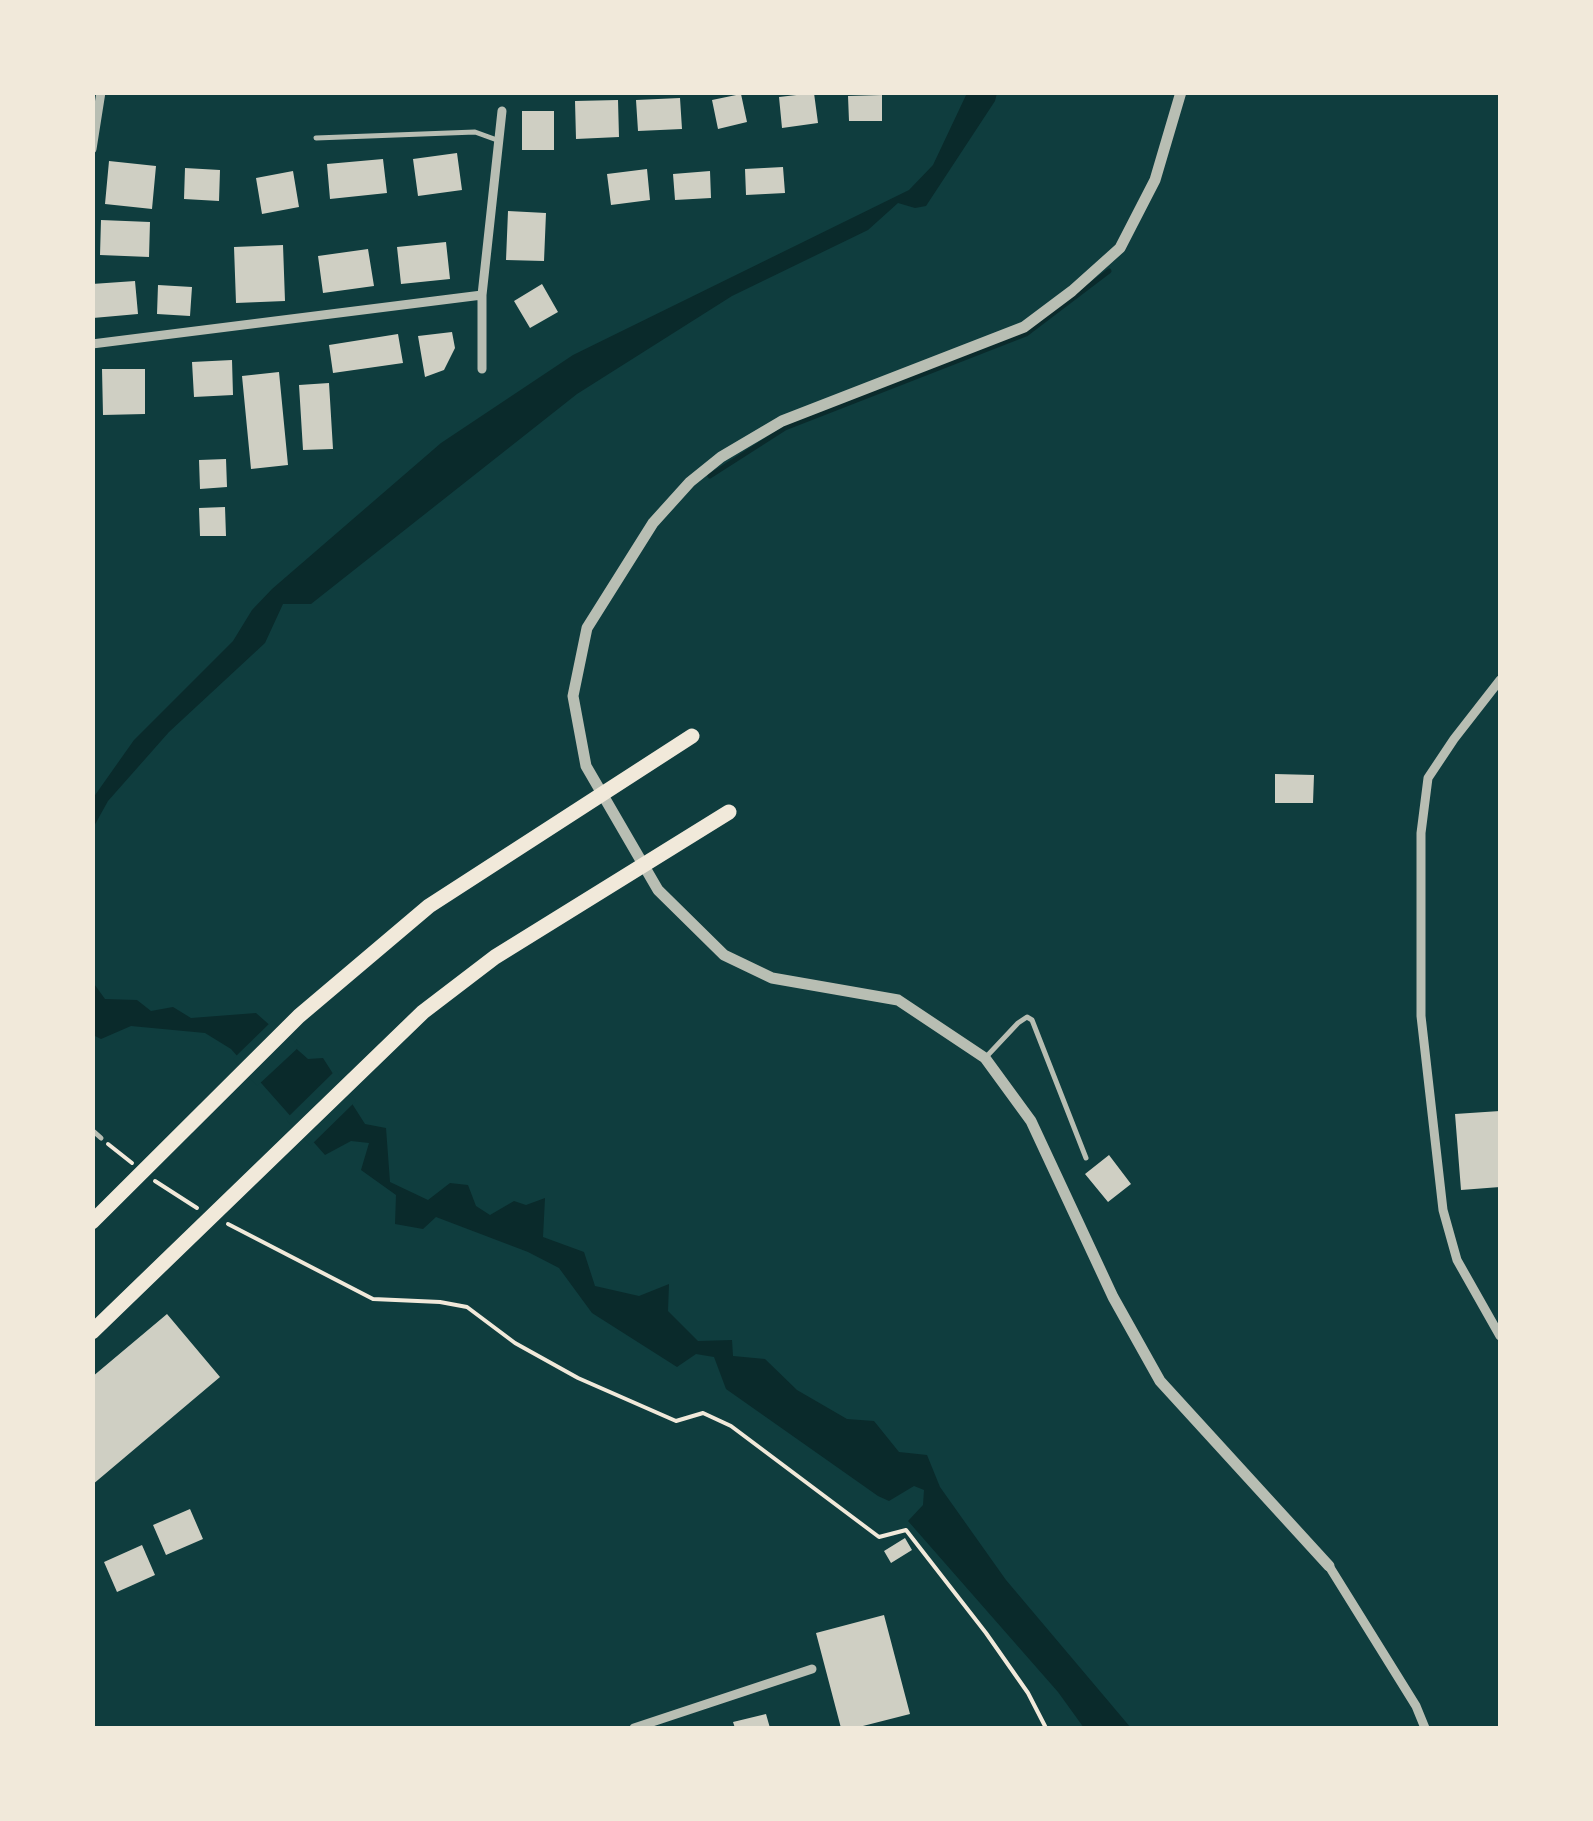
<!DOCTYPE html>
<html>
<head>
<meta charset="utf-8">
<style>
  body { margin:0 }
  #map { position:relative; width:1593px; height:1821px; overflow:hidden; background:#0f3d3e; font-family:"Fira Sans Condensed",sans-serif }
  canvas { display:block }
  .frame { position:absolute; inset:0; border:95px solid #f1e9da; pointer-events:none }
</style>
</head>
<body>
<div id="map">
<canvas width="1593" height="1821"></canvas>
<div class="frame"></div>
</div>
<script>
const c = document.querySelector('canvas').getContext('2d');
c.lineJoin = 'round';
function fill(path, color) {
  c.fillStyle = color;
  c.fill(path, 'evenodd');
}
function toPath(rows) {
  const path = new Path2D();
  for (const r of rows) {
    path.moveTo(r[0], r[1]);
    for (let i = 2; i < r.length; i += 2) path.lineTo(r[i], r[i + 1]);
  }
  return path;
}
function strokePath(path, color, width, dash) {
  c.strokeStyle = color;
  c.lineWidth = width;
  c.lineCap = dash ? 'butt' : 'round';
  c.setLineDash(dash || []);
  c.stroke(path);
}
fill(toPath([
  [967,93,997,93,995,101,926,206,915,208,898,203,868,230,732,296,577,394,311,604,283,604,265,643,169,732,108,801,93,828,93,798,134,740,233,641,252,610,272,589,441,443,573,355,909,190,933,165],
  [92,981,105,999,137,1000,151,1011,173,1007,191,1018,256,1013,308,1059,323,1058,365,1124,386,1128,390,1182,428,1200,450,1183,468,1185,476,1206,490,1215,514,1201,526,1205,545,1198,543,1237,584,1252,595,1286,639,1296,669,1284,668,1311,698,1341,732,1340,733,1356,765,1359,797,1390,847,1419,874,1421,899,1452,927,1455,940,1487,1006,1580,1131,1728,1084,1728,1058,1692,908,1521,923,1505,924,1490,914,1486,889,1501,878,1496,726,1389,714,1357,696,1354,677,1367,592,1313,559,1268,528,1252,436,1217,423,1229,395,1224,396,1195,361,1170,369,1143,351,1141,325,1155,231,1049,205,1033,131,1026,101,1039,93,1035]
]), '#0a2a2b');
fill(toPath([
  [272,1021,300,1046,257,1086,233,1059],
  [336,1070,356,1101,310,1146,286,1119]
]), '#0f3d3e');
strokePath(toPath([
  [710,476,785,428,1026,334,1109,271]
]), '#0a2a2b', 5);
fill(toPath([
  [814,93,818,123,782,128,779,97],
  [741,94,747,122,718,129,712,100],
  [882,95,882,121,849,121,848,96],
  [680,98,682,129,638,131,636,100],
  [618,100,619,137,576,139,575,101],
  [522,111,554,111,554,150,522,150],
  [457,153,462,190,418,196,413,159],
  [383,159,387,193,330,199,327,164],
  [109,161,156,166,152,209,105,204],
  [783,167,785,193,746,195,745,169],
  [185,168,220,170,219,201,184,199],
  [647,169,650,200,611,205,607,174],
  [293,171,299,207,262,214,256,178],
  [710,171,711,198,675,200,673,174],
  [508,211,546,213,544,261,506,260],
  [101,220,150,222,149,257,100,255],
  [446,242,450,279,401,284,397,247],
  [283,245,285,301,236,303,234,247],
  [368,249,374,286,323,293,318,256],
  [135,281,138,314,93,318,92,284],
  [542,284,558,312,530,328,514,301],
  [158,285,192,287,190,316,157,314],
  [452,332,455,348,444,370,425,377,418,336],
  [398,334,403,363,333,373,329,345],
  [232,360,233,395,194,397,192,362],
  [102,369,145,369,145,414,103,415],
  [279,372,288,465,251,469,242,376],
  [329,383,333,449,303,450,299,385],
  [226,459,227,487,200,489,199,460],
  [225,507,226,536,200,536,199,508],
  [1275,774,1314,775,1313,803,1275,803],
  [1500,1111,1500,1187,1461,1190,1455,1114],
  [1109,1155,1131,1184,1108,1202,1085,1174],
  [167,1314,220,1377,92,1485,92,1377],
  [190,1509,203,1539,166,1555,153,1525],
  [905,1538,912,1550,891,1563,884,1551],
  [142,1545,155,1575,117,1592,104,1562],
  [884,1615,910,1714,855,1728,841,1728,816,1633],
  [766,1714,770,1728,735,1728,733,1722]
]), '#cfcfc3');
strokePath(toPath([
  [108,1144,132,1163],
  [155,1181,197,1208],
  [228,1224,373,1299,440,1302,467,1307,515,1343,578,1378,676,1421,703,1413,731,1426,879,1537,906,1530,986,1633,1028,1693,1046,1728]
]), '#f1e9da', 4);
strokePath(toPath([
  [316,138,475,132,497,140],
  [987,1056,1018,1023,1027,1017,1032,1020,1086,1158],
  [92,1130,101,1138]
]), '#b8beb3', 5);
strokePath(toPath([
  [92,149,101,92],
  [92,344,482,295],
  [482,369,482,295,502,111],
  [1500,680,1454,739,1428,778,1421,833,1421,1016,1443,1210,1457,1260,1500,1336],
  [1329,1566,1416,1706,1425,1728],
  [634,1728,812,1669]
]), '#b8beb3', 9);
strokePath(toPath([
  [1181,92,1155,180,1120,248,1072,291,1024,327,782,421,721,457,690,482,653,523,587,628,573,696,586,766,658,890,724,955,772,978,898,1000,985,1058,1031,1121,1113,1297,1160,1381,1329,1566]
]), '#b8beb3', 11);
strokePath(toPath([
  [92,1222,299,1016,429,906,692,736],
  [92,1332,423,1012,495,957,729,812]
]), '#f1e9da', 15);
</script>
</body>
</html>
